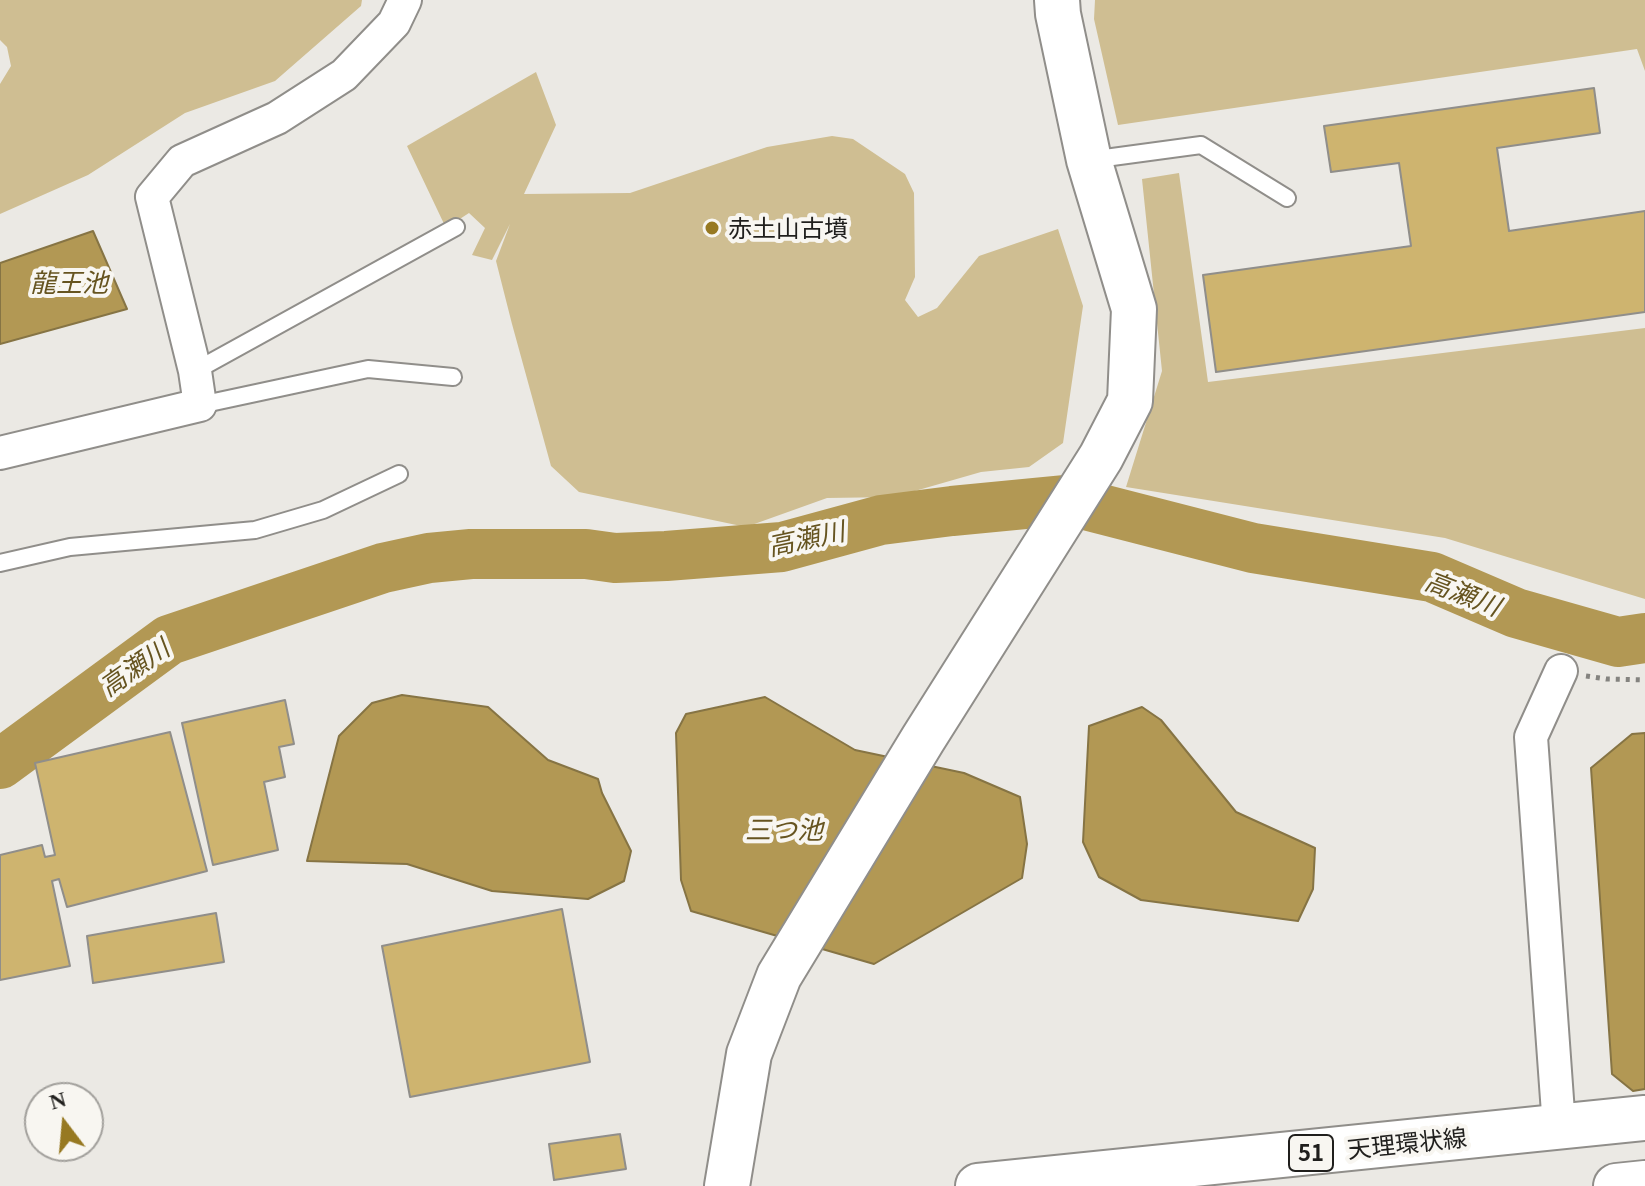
<!DOCTYPE html>
<html>
<head>
<meta charset="utf-8">
<style>
  body { margin:0 }
  #map { position:relative; width:1645px; height:1186px; overflow:hidden; background:#ebe9e4; font-family:Georgia,serif }
  canvas { display:block }
  .north { position:absolute; left:24px; top:1082px; width:80px; height:80px; box-sizing:border-box; background:#f8f6f1; border:2px solid #a2a09c; border-radius:50%; rotate:344deg; font-size:22px; font-weight:700; line-height:32px; text-align:center; color:#201f1d }
  .north::after { content:''; display:block; margin:auto; width:28px; height:36px; background:#977922; clip-path:polygon(50% 0,100% 100%,50% 72%,0 100%) }
</style>
</head>
<body>
<div id="map">
<canvas width="1645" height="1186"></canvas>
<div class="north">N</div>
</div>
<script>
const c = document.querySelector('canvas').getContext('2d');
c.lineJoin = 'round';
function fill(path, color) {
  c.fillStyle = color;
  c.fill(path, 'evenodd');
}
function toPath(rows) {
  const path = new Path2D();
  for (const r of rows) {
    path.moveTo(r[0], r[1]);
    for (let i = 2; i < r.length; i += 2) path.lineTo(r[i], r[i + 1]);
  }
  return path;
}
function strokePath(path, color, width, dash) {
  c.strokeStyle = color;
  c.lineWidth = width;
  c.lineCap = dash ? 'butt' : 'round';
  c.setLineDash(dash || []);
  c.stroke(path);
}
function write(font, color, halo, rows, align = 'center') {
  c.font = font + ' Georgia,"Noto Sans JP",serif';
  c.lineWidth = 8;
  c.setLineDash([]);
  c.textBaseline = 'middle';
  c.strokeStyle = halo;
  c.fillStyle = color;
  for (const [text, x, y, turn = 0] of rows) {
    c.save();
    c.translate(x, y);
    c.rotate((+turn || 0) * Math.PI / 180);
    c.textAlign = isNaN(turn) ? turn : align;
    if (halo) c.strokeText(text, 0, 0);
    c.fillText(text, 0, 0);
    c.restore();
  }
}
fill(toPath([
  [0,0,362,0,361,6,275,81,185,113,88,175,0,214,0,84,11,66,7,47,0,40],
  [1095,0,1645,0,1645,71,1637,49,1118,125,1094,19],
  [536,72,556,125,524,194,630,193,767,147,832,136,853,139,905,174,914,193,915,277,905,300,918,317,937,308,979,256,1058,229,1083,306,1063,443,1029,467,981,472,894,497,827,498,746,527,579,492,551,466,512,324,496,261,510,224,492,260,472,255,485,228,469,213,446,228,407,146],
  [1179,173,1208,382,1645,328,1645,599,1445,538,1126,487,1162,371,1142,179]
]), '#cfbe92');
const water = toPath([
  [93,231,127,309,0,344,0,263,93,231],
  [402,695,488,707,548,760,598,779,602,793,631,851,624,881,588,899,492,891,407,864,307,861,339,736,372,703,402,695],
  [765,697,855,750,964,773,1020,797,1027,844,1022,878,874,964,691,911,681,880,676,733,686,714,765,697],
  [1142,707,1161,720,1236,812,1315,848,1313,889,1298,921,1141,900,1099,877,1083,842,1089,726,1142,707],
  [1645,733,1645,1089,1633,1091,1612,1074,1591,768,1632,734,1645,733]
]);
fill(water, '#b29854');
strokePath(water, '#867444', 2);
strokePath(toPath([
  [0,764,169,640,383,568,429,558,471,554,586,554,615,558,666,556,782,547,881,520,952,511,1066,500,1253,548,1432,577,1516,613,1618,642,1645,638]
]), '#b29854', 50);
const building = toPath([
  [1594,88,1600,133,1497,148,1509,231,1645,211,1645,312,1216,372,1203,275,1411,246,1399,163,1331,172,1324,126,1594,88],
  [285,700,294,744,279,747,285,777,264,782,278,850,213,865,182,723,285,700],
  [170,732,207,871,67,907,59,879,52,881,70,966,0,980,0,855,42,845,45,857,55,855,35,763,170,732],
  [562,909,590,1062,410,1097,382,946,562,909],
  [216,913,224,962,93,983,87,936,216,913],
  [620,1134,626,1169,554,1180,549,1144,620,1134]
]);
fill(building, '#ceb46f');
strokePath(building, '#908e8a', 2);
const lane = toPath([
  [1090,160,1201,145,1287,198],
  [195,371,456,227],
  [200,405,368,369,453,377],
  [0,563,70,547,255,530,323,510,399,474]
]);
const street = toPath([
  [0,453,200,405,195,371,152,197,182,161,277,118,344,75,394,23,405,0],
  [1559,1127,1531,737,1561,671]
]);
const secondary = toPath([
  [727,1186,749,1054,779,976,923,739,1101,457,1130,401,1134,309,1089,160,1058,14,1057,0]
]);
const primary = toPath([
  [978,1186,1645,1118]
]);
const highway = toPath([
  [1616,1186,1645,1183]
]);
strokePath(lane, '#908e8a', 20);
strokePath(street, '#908e8a', 36);
strokePath(secondary, '#908e8a', 48);
strokePath(primary, '#908e8a', 48);
strokePath(highway, '#908e8a', 48);
strokePath(toPath([
  [1586,676,1606,679,1645,680]
]), '#84837f', 5, [4, 6]);
strokePath(lane, '#fff', 16);
strokePath(street, '#fff', 32);
strokePath(secondary, '#fff', 44);
strokePath(primary, '#fff', 44);
strokePath(highway, '#fff', 44);
for (const [x, y, r, color] of [
  [712,228,8,"#977922"]
]) {
  const dot = new Path2D();
  dot.arc(x, y, r, 0, 2 * Math.PI);
  c.fillStyle = color;
  c.fill(dot);
  strokePath(dot, '#f8f6f1', 3);
}
for (const [x, y, w] of [
  [1311,1153,44]
]) {
  const box = new Path2D();
  box.roundRect(x - w / 2, y - 18, w, 36, 6);
  c.fillStyle = '#f8f6f1';
  c.fill(box);
  strokePath(box, '#201f1d', 2);
}
write('bold 22px', '#201f1d', null, [
  ["51",1311,1153]
]);
write('24px', '#201f1d', '#f8f6f1', [
  ["赤土山古墳",728,228]
], 'left');
write('24px', '#201f1d', '#f8f6f1', [
  ["天理環状線",1407,1143,-6]
]);
write('italic 26px', '#665420', '#f8f6f1', [
  ["龍王池",69,282],
  ["高瀬川",806,538,-12],
  ["高瀬川",1463,593,21],
  ["高瀬川",134,667,-35],
  ["三つ池",784,829]
]);
</script>
</body>
</html>
